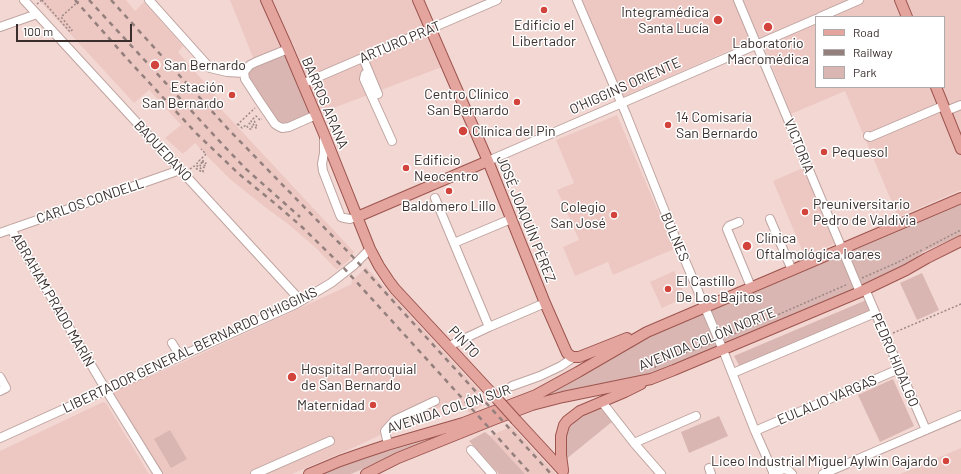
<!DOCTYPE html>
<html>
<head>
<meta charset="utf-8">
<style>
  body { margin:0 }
  #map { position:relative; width:961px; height:474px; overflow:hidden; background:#f3d7d3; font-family:Barlow,sans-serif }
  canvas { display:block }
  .legend { position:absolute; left:815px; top:16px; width:130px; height:72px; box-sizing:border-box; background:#fff; border:1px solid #b0abab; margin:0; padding:5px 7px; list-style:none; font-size:12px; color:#392e2c }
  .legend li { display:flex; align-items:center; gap:8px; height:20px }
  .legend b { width:20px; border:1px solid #b0abab }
  .scale { position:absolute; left:16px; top:24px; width:116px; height:18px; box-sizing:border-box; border:2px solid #392e2c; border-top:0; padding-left:5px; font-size:12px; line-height:14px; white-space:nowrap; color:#392e2c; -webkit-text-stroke:3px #fff; paint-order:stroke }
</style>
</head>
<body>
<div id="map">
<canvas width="961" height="474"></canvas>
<ul class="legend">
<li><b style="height:5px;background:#e4a59f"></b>Road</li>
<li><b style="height:5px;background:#93807d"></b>Railway</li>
<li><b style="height:11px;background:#d9b6b1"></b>Park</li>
</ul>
<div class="scale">100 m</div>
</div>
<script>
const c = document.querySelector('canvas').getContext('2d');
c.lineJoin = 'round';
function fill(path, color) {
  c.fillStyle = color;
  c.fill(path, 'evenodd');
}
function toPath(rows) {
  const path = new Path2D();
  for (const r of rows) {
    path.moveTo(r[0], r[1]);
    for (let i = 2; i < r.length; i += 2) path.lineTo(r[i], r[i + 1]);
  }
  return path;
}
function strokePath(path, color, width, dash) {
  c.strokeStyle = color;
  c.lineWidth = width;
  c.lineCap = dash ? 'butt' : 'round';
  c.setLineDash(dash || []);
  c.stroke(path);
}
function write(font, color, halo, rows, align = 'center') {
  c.font = font + ' Barlow,sans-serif';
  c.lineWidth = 3;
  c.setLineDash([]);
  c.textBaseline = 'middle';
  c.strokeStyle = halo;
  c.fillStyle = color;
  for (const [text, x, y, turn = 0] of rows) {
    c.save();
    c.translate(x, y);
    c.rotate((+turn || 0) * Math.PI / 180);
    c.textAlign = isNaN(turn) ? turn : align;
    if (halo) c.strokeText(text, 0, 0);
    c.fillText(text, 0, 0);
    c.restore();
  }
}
fill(toPath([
  [39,0,126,0,135,11,144,2,183,46,178,52,225,106,221,109,354,252,349,260,337,270,315,247,288,224,265,207,231,180,209,158,195,143,183,154,165,138,181,125,149,90,134,103],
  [230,0,414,0,442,67,320,113,293,43,254,60],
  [582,0,961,0,961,190,898,217,845,91,791,114,760,37,623,97],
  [816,17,944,17,944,87,816,87],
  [617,115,674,249,613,275,608,262,575,276,563,247,579,240,557,190,574,183,556,140],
  [805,167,836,243,805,257,773,181],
  [366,267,489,401,474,411,470,414,458,399,346,451,292,474,163,474,111,392,181,363,352,284,351,282],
  [674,271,686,297,662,308,650,282],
  [103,402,106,403,149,474,0,474,0,451],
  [512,426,556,474,525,474,490,436],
  [961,448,961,474,900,474]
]), '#edc8c3');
fill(toPath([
  [285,53,309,114,292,122,284,123,278,121,250,83,248,76,250,71,258,64],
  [961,201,961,235,923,252,918,256,913,262,848,292,653,373,554,395,544,397,543,396,645,337],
  [922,273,939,310,917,320,900,283],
  [864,301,866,301,871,312,740,367,734,356],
  [893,379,914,426,880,442,858,395],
  [601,406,613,421,565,460,564,440,567,426,577,416],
  [719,416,728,436,689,453,681,432],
  [170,430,187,459,171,468,154,439],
  [485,432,490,436,525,474,499,474,469,441],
  [431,439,351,474,323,474,356,460]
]), '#d9b6b1');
const minor = toPath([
  [24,0,301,301],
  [149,0,210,68,227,72,244,73],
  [577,0,626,114,673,232,723,350,755,431,774,474],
  [738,0,860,292],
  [820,17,859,0],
  [0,27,37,14],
  [288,49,256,62,250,65,244,72,245,79,260,102,275,124,278,126,282,128,289,127,316,115],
  [363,58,378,94],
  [369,72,365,74,364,79,392,141],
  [302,84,497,0],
  [946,111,961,105],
  [868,136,870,137,943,106],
  [324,137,324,153,322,164,323,171,340,215,341,217,344,218,350,219,357,217],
  [488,161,816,19],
  [435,198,489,327],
  [770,219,792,270],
  [739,222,729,226,727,229,751,287],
  [11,229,106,390,158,474],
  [0,233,180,170],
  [454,243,511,219],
  [865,289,926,430],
  [172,343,180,356],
  [449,346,489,327,545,303],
  [733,373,875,313],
  [0,377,6,388,0,391],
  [512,386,540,376,561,366,574,357],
  [602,402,634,443,661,474],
  [755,431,899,369],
  [0,438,296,304,331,283,354,265,370,249],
  [634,443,696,416],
  [388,444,385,431,395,420,399,418,435,401],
  [471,450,492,474],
  [709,468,711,474],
  [773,473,784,469,788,470,792,474],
  [255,474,330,441],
  [823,474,961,415]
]);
const major = toPath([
  [266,0,288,49,324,134,370,249,379,266,389,281,395,289,498,400],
  [418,0,488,161,545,303,567,353,572,357,579,357,627,338],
  [900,0,907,17],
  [936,87,961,149],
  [357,217,488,161],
  [516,420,563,471],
  [563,470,561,455,561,436,564,425,567,421,580,411,625,392,641,384],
  [309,474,340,461,363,453,387,445,463,423,536,395,578,372,647,332,961,198],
  [366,474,398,458,495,419,532,405,563,397,651,379,674,370,860,292,906,270,927,258,961,241]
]);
strokePath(minor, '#bfa4a0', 10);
strokePath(major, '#9c544d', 12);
strokePath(toPath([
  [37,4,42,0],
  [238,124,242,128,246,125,249,129,252,129,252,126,249,123,251,121,256,128,257,128,256,124,253,119,256,116,260,120,262,119],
  [237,125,255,108],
  [190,169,194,166,198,170,203,172,203,170,196,165,197,163,201,166,205,168,205,166,199,161,200,160,205,164,206,163,202,160,202,158,206,154,201,149],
  [926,248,961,230],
  [862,278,896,263,922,250],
  [893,333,961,304],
  [727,337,848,284],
  [655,368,658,361,677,356,712,343]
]), '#9c8885', 1.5, [2, 2]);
strokePath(minor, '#fff', 8);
strokePath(major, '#e4a59f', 10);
strokePath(toPath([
  [75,0,131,63,197,134,239,174,278,206,302,227,342,266,531,474],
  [89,0,223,145,246,169,300,217],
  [111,0,229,130,352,256,551,474]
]), '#93807d', 2.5, [5, 5]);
const majorBridge = toPath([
  [498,400,516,420]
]);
strokePath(majorBridge, '#9c544d', 12, []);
strokePath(toPath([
  [42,0,70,32,72,30,61,17,80,0]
]), '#9c8885', 1.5, [2, 2]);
strokePath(majorBridge, '#e4a59f', 10);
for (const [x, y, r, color] of [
  [544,10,4,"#d1433b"],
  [718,20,5,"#d1433b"],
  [768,27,5,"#d1433b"],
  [155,65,5,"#d1433b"],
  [232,95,4,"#d1433b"],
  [517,102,4,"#d1433b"],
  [668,125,4,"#d1433b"],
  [463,131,5,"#d1433b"],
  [824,152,4,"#d1433b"],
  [406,168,4,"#d1433b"],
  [449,191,4,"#d1433b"],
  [805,212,4,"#d1433b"],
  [614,215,4,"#d1433b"],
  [747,246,5,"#d1433b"],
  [668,289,4,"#d1433b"],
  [292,377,5,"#d1433b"],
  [373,405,4,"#d1433b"],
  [946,461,4,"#d1433b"]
]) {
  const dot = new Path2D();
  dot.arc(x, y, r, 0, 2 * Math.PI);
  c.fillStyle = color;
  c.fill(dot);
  strokePath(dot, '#fff', 1.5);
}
write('14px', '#392e2c', '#fff', [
  ["Integramédica",709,12,"right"],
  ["Santa Lucía",709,28,"right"],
  ["Edificio el",544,25,"center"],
  ["Libertador",544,41,"center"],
  ["Laboratorio",768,43,"center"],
  ["Macromédica",768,59,"center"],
  ["San Bernardo",164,65],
  ["Estación",224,87,"right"],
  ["San Bernardo",224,103,"right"],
  ["Centro Clínico",509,94,"right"],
  ["San Bernardo",509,110,"right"],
  ["14 Comisaría",676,117],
  ["San Bernardo",676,133],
  ["Clínica del Pin",472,131],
  ["Pequesol",832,152],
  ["Edificio",414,160],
  ["Neocentro",414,176],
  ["Preuniversitario",813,204],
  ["Pedro de Valdivia",813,220],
  ["Baldomero Lillo",449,206,"center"],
  ["Colegio",606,207,"right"],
  ["San José",606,223,"right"],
  ["Clínica",756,238],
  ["Oftalmológica Ioares",756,254],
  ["El Castillo",676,281],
  ["De Los Bajitos",676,297],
  ["Hospital Parroquial",301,369],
  ["de San Bernardo",301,385],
  ["Maternidad",365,405,"right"],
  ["Liceo Industrial Miguel Aylwin Gajardo",938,461,"right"]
], 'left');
write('14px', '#392e2c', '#fff', [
  ["ARTURO PRAT",400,42,-23],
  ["O'HIGGINS ORIENTE",625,86,-24],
  ["BARROS ARANA",325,103,67],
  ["VICTORIA",799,146,68],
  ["BAQUEDANO",163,151,47],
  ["CARLOS CONDELL",90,201,-19],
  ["JOSÉ JOAQUÍN PÉREZ",526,219,68],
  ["BULNES",675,237,67],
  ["ABRAHAM PRADO MARÍN",53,300,60],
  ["AVENIDA COLÓN NORTE",707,339,-22],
  ["PINTO",464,342,47],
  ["LIBERTADOR GENERAL BERNARDO O'HIGGINS",190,350,-25],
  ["PEDRO HIDALGO",895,360,67],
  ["EULALIO VARGAS",827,400,-23],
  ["AVENIDA COLÓN SUR",449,409,-18]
]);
</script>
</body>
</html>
